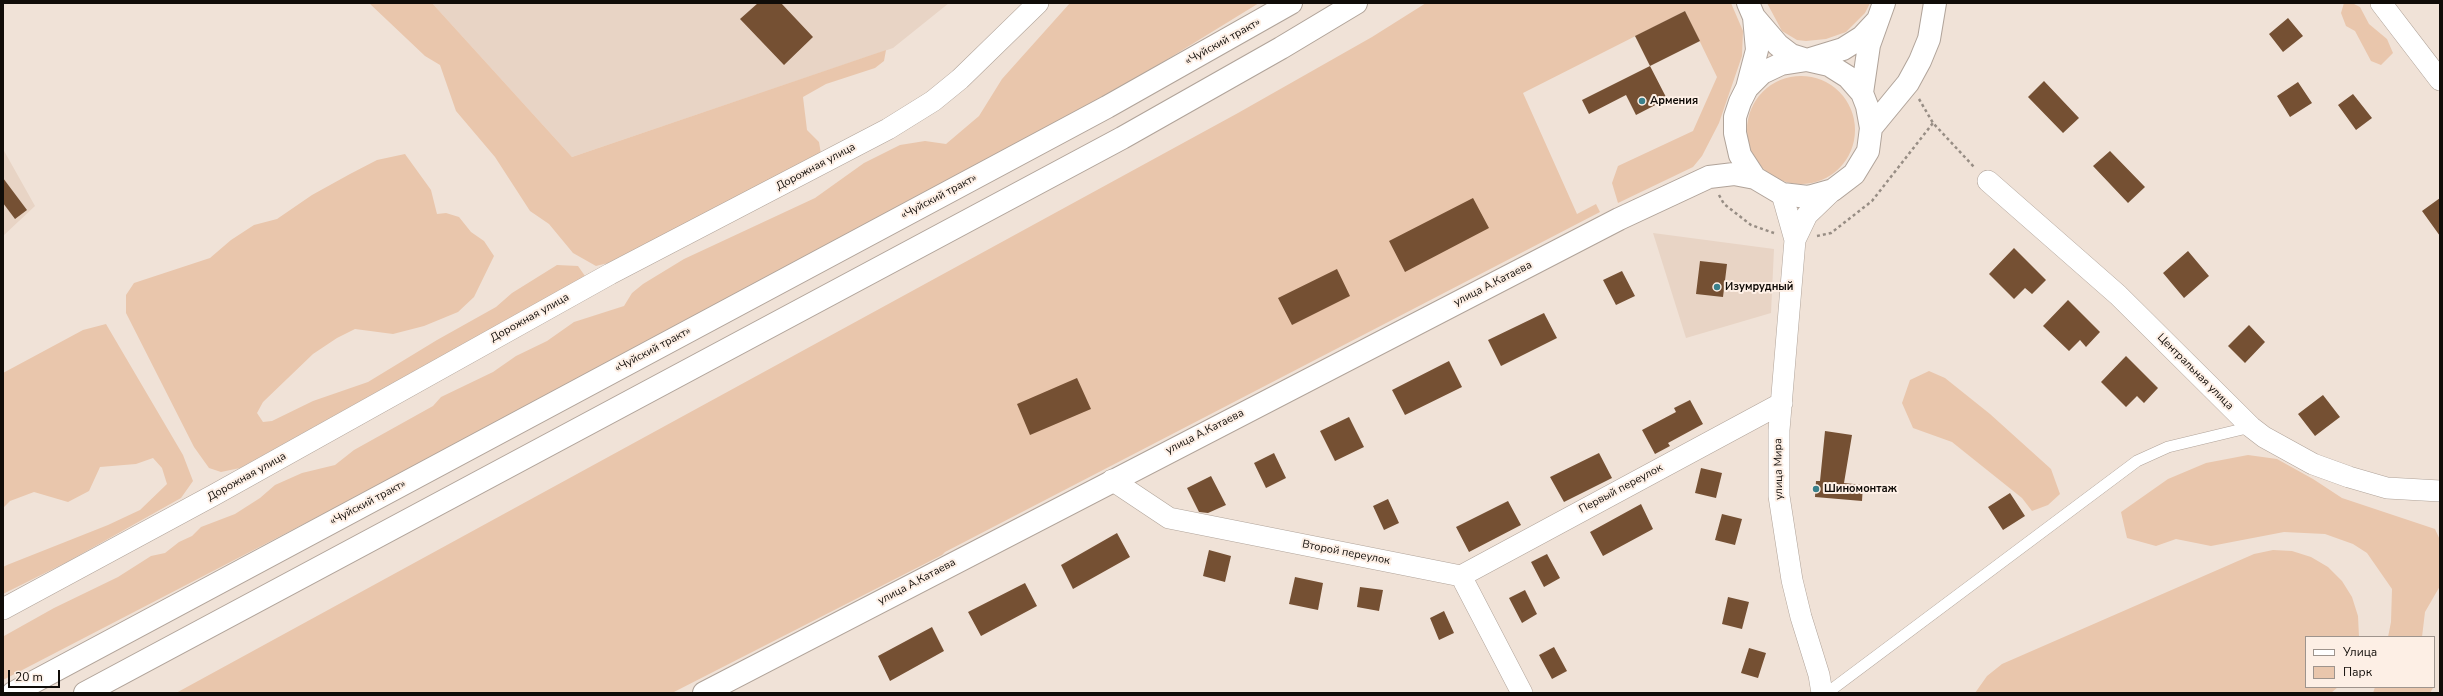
<!DOCTYPE html>
<html>
<head>
<meta charset="utf-8">
<style>
  body { margin:0 }
  #map { position:relative; width:2443px; height:696px; overflow:hidden; background:#f0e2d7; font-family:"Nunito Sans",sans-serif }
  canvas { display:block }
  .frame { position:absolute; inset:0; border:4px solid #100c08; pointer-events:none }
  .legend { position:absolute; left:2305px; top:636px; width:130px; height:52px; box-sizing:border-box; background:#fdefe5; border:1px solid #9e948d; margin:0; padding:5px 7px; list-style:none; font-size:12px; color:#100c08 }
  .legend li { display:flex; align-items:center; gap:8px; height:20px }
  .legend b { width:20px; border:1px solid #9e948d }
  .scale { position:absolute; left:8px; top:670px; width:52px; height:18px; box-sizing:border-box; border:2px solid #100c08; border-top:0; padding-left:5px; font-size:12px; line-height:14px; white-space:nowrap; color:#100c08; -webkit-text-stroke:3px #fdefe5; paint-order:stroke }
</style>
</head>
<body>
<div id="map">
<canvas width="2443" height="696"></canvas>
<div class="frame"></div>
<ul class="legend">
<li><b style="height:5px;background:#fff"></b>Улица</li>
<li><b style="height:11px;background:#e9c6ac"></b>Парк</li>
</ul>
<div class="scale">20 m</div>
</div>
<script>
const c = document.querySelector('canvas').getContext('2d');
c.lineJoin = 'round';
function fill(path, color) {
  c.fillStyle = color;
  c.fill(path, 'evenodd');
}
function toPath(rows) {
  const path = new Path2D();
  for (const r of rows) {
    if (r.length === 3) {
      path.moveTo(r[0] + r[2], r[1]);
      path.arc(r[0], r[1], r[2], 0, 2 * Math.PI);
      continue;
    }
    path.moveTo(r[0], r[1]);
    for (let i = 2; i < r.length; i += 2) path.lineTo(r[i], r[i + 1]);
  }
  return path;
}
function strokePath(path, color, width, dash) {
  c.strokeStyle = color;
  c.lineWidth = width;
  c.lineCap = dash ? 'butt' : 'round';
  c.setLineDash(dash || []);
  c.stroke(path);
}
function write(font, color, halo, rows, align = 'center') {
  c.font = font + ' "Nunito Sans",sans-serif';
  c.lineWidth = 4;
  c.setLineDash([]);
  c.textBaseline = 'middle';
  c.strokeStyle = halo;
  c.fillStyle = color;
  for (const [text, x, y, turn = 0] of rows) {
    c.save();
    c.translate(x, y);
    c.rotate((+turn || 0) * Math.PI / 180);
    c.textAlign = isNaN(turn) ? turn : align;
    if (halo) c.strokeText(text, 0, 0);
    c.fillText(text, 0, 0);
    c.restore();
  }
}
fill(toPath([
  [432,3,949,3,893,48,572,157],
  [3,149,35,206,3,236],
  [1653,233,1774,249,1771,313,1686,338]
]), '#e8d4c5');
fill(toPath([
  [369,3,432,3,572,157,886,50,884,61,875,68,826,84,803,97,807,130,819,142,821,154,608,263,596,266,573,253,549,224,530,211,495,157,456,111,440,65,425,56],
  [1070,3,1259,3,1080,113,454,446,3,680,4,636,54,608,118,577,151,556,165,553,179,542,192,536,201,527,235,514,260,498,275,485,302,473,335,465,354,450,433,406,441,397,493,372,516,356,547,341,574,322,624,306,632,293,643,284,684,259,815,198,864,163,900,145,925,141,946,144,979,116,1002,79],
  [1426,3,1731,3,1743,31,1742,56,1719,123,1702,156,1693,167,1618,203,1612,183,1618,166,1693,131,1717,77,1685,11,1523,93,1577,214,1596,204,1600,212,945,552,942,555,672,693,176,693,1238,113,1372,37],
  [1767,3,1870,3,1865,13,1846,32,1826,39,1806,41,1797,40,1782,31],
  [2344,3,2352,3,2360,7,2369,24,2387,39,2393,53,2381,65,2371,61,2355,31,2346,26,2341,13],
  [1801,130,54],
  [405,154,431,190,437,214,446,213,459,217,471,232,484,241,494,256,474,297,458,312,424,326,393,334,355,329,337,338,313,354,263,402,257,413,263,422,272,421,313,401,368,382,437,340,496,307,512,293,557,265,578,266,585,276,240,468,221,472,209,468,194,447,126,313,126,295,134,283,210,258,231,240,254,225,277,219,312,195,350,174,377,160],
  [106,324,183,455,193,481,181,498,67,562,3,594,3,567,7,565,108,525,140,510,167,484,162,468,153,458,136,464,100,467,89,491,68,502,34,492,10,501,3,508,3,373,83,330],
  [1929,371,1945,378,1990,414,2051,469,2060,494,2048,505,2032,511,2022,498,1952,442,1913,428,1902,403,1910,380],
  [2248,455,2277,459,2313,479,2342,498,2435,529,2440,540,2440,586,2425,612,2422,637,2388,637,2391,622,2392,589,2367,553,2353,544,2325,534,2284,532,2211,546,2176,539,2156,546,2127,538,2121,512,2168,479,2206,463],
  [2273,550,2292,551,2311,557,2328,567,2342,581,2352,597,2358,616,2359,637,2306,637,2306,687,2338,687,2331,693,1975,693,1987,676,2002,664,2254,554],
  [2375,687,2433,687,2433,688,2430,693,2373,693]
]), '#e9c6ac');
fill(toPath([
  [758,3,781,3,813,37,784,65,740,19],
  [1685,11,1700,41,1650,66,1635,36],
  [2288,18,2303,36,2283,52,2269,34],
  [1650,66,1667,99,1636,115,1626,95,1589,114,1582,100],
  [2044,81,2079,118,2063,133,2028,97],
  [2298,82,2312,103,2290,117,2277,96],
  [2353,94,2372,118,2356,130,2338,105],
  [2110,151,2145,187,2128,203,2093,166],
  [3,178,27,210,15,219,3,203],
  [1473,198,1489,228,1405,272,1389,241],
  [2440,198,2440,236,2422,211],
  [2014,248,2046,280,2032,294,2025,288,2014,299,1989,274],
  [2188,251,2209,276,2184,298,2163,273],
  [1700,261,1727,264,1723,297,1696,294],
  [1337,269,1350,296,1292,325,1278,298],
  [1622,271,1635,296,1616,305,1603,280],
  [2068,300,2100,332,2086,347,2080,340,2069,351,2043,326],
  [1544,313,1557,338,1501,366,1488,340],
  [2249,325,2265,342,2245,363,2228,346],
  [2126,356,2158,388,2144,403,2137,396,2126,407,2101,382],
  [1449,361,1462,387,1405,415,1392,390],
  [1077,378,1091,409,1030,435,1017,404],
  [2323,395,2340,417,2315,436,2298,414],
  [1690,400,1703,424,1668,443,1670,446,1655,454,1642,430,1676,412,1674,408],
  [1349,417,1364,447,1335,461,1320,431],
  [1825,431,1852,435,1844,483,1863,485,1862,501,1815,497,1816,481,1820,481],
  [1274,453,1286,478,1266,488,1254,463],
  [1599,453,1612,478,1564,502,1550,477],
  [1701,468,1722,473,1716,498,1695,493],
  [1211,476,1226,505,1208,513,1199,512,1187,488],
  [2010,493,2025,516,2003,530,1988,507],
  [1388,499,1399,523,1384,530,1373,506],
  [1508,501,1521,525,1469,552,1456,527],
  [1641,504,1653,529,1603,556,1590,532],
  [1722,514,1742,519,1735,545,1715,540],
  [1117,533,1130,557,1073,589,1061,565],
  [1209,550,1231,556,1225,582,1203,576],
  [1547,554,1560,578,1544,587,1531,562],
  [1295,577,1323,583,1318,610,1289,604],
  [1025,583,1037,606,981,636,968,612],
  [1360,587,1383,590,1379,611,1357,607],
  [1525,590,1537,614,1522,623,1509,598],
  [1728,597,1749,602,1742,629,1722,624],
  [1444,611,1454,633,1439,640,1430,618],
  [932,627,944,651,890,681,878,656],
  [1554,647,1567,671,1552,679,1539,655],
  [1749,648,1766,653,1758,678,1741,673]
]), '#755033');
const service = toPath([
  [1827,693,2137,461,2168,447,2251,427]
]);
const minor = toPath([
  [2381,3,2440,80],
  [1988,181,2118,295,2251,427,2264,437,2313,464,2349,477,2387,488,2440,491],
  [1782,194,1795,240,1779,430,1779,496,1792,580,1801,617,1819,675,1822,693],
  [1795,240,1807,215,1833,190],
  [1112,480,1169,518,1461,576],
  [1461,576,1782,403],
  [1461,576,1522,693],
  [3,609,214,495,610,274,888,129,933,101,960,79,1038,3]
]);
const tertiary = toPath([
  [1748,3,1754,17,1778,45,1791,55,1807,60,1843,49,1862,37,1876,22],
  [1747,88,1762,73,1781,64,1807,60,1829,65,1848,77,1862,93,1867,106,1871,128,1868,151,1854,174,1833,190,1808,197,1782,194,1755,178,1740,155,1735,133,1735,117,1740,102,1747,88,1757,50,1754,17],
  [1862,93,1869,45,1884,3],
  [1871,128,1908,83,1920,61,1929,39,1935,3],
  [704,693,1619,219,1709,177,1734,174,1755,178]
]);
const trunk = toPath([
  [13,693,1107,107,1291,3],
  [85,693,1122,138,1281,48,1356,3]
]);
strokePath(service, '#b0a399', 12);
strokePath(minor, '#b0a399', 22);
strokePath(tertiary, '#b0a399', 24);
strokePath(trunk, '#b0a399', 24);
strokePath(toPath([
  [1919,99,1933,123,1975,168],
  [1719,195,1724,204,1751,225,1774,233],
  [1817,236,1831,233,1872,201,1933,123]
]), '#978d84', 2.5, [3, 3]);
strokePath(service, '#fff', 11);
strokePath(minor, '#fff', 21);
strokePath(tertiary, '#fff', 22);
strokePath(trunk, '#fff', 22);
for (const [x, y, r, color] of [
  [1642,101,4,"#3a808b"],
  [1717,287,4,"#3a808b"],
  [1816,489,4,"#3a808b"]
]) {
  const dot = new Path2D();
  dot.arc(x, y, r, 0, 2 * Math.PI);
  c.fillStyle = color;
  c.fill(dot);
  strokePath(dot, '#fdefe5', 1.5);
}
write('11px', '#100c08', '#fdefe5', [
  ["«Чуйский тракт»",1223,42,-29],
  ["Дорожная улица",816,167,-28],
  ["«Чуйский тракт»",939,197,-28],
  ["улица А.Катаева",1493,284,-27],
  ["Дорожная улица",530,318,-29],
  ["«Чуйский тракт»",653,350,-28],
  ["Центральная улица",2195,372,45],
  ["улица А.Катаева",1205,432,-27],
  ["улица Мира",1779,469,-91],
  ["Дорожная улица",247,477,-29],
  ["Первый переулок",1621,489,-28],
  ["«Чуйский тракт»",368,503,-28],
  ["Второй переулок",1346,553,11],
  ["улица А.Катаева",917,582,-28]
]);
write('bold 11px', '#100c08', '#fdefe5', [
  ["Армения",1650,101],
  ["Изумрудный",1725,287],
  ["Шиномонтаж",1824,489]
], 'left');
</script>
</body>
</html>
